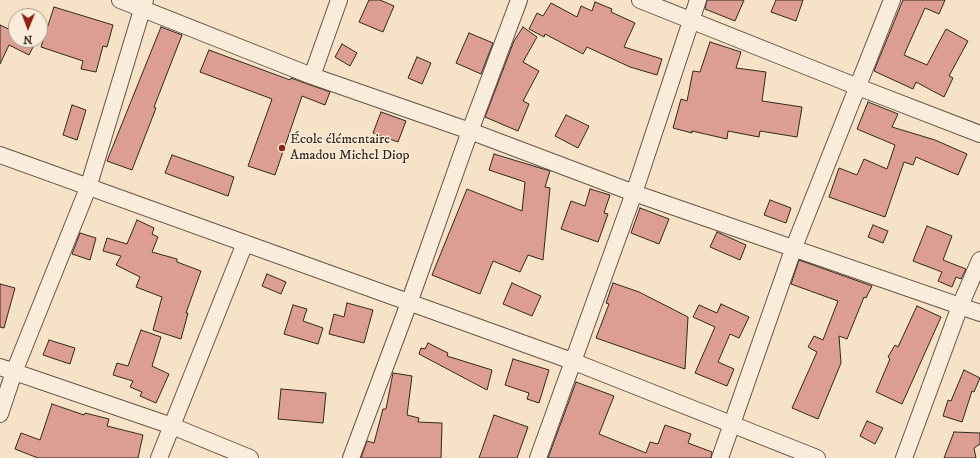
<!DOCTYPE html>
<html>
<head>
<meta charset="utf-8">
<style>
  body { margin:0 }
  #map { position:relative; width:980px; height:458px; overflow:hidden; background:#f6e2c6; font-family:"IM FELL DW Pica",serif }
  canvas { display:block }
  .north { position:absolute; left:8px; top:8px; width:40px; height:40px; box-sizing:border-box; background:#f9ecda; border:1px solid #a99e8e; border-radius:50%; rotate:181deg; font-size:11px; font-weight:700; line-height:16px; text-align:center; color:#32281d }
  .north::after { content:''; display:block; margin:auto; width:14px; height:18px; background:#8f2418; clip-path:polygon(50% 0,100% 100%,50% 72%,0 100%) }
</style>
</head>
<body>
<div id="map">
<canvas width="980" height="458"></canvas>
<div class="north">N</div>
</div>
<script>
const c = document.querySelector('canvas').getContext('2d');
c.lineJoin = 'round';
function fill(path, color) {
  c.fillStyle = color;
  c.fill(path, 'evenodd');
}
function toPath(rows) {
  const path = new Path2D();
  for (const r of rows) {
    path.moveTo(r[0], r[1]);
    for (let i = 2; i < r.length; i += 2) path.lineTo(r[i], r[i + 1]);
  }
  return path;
}
function strokePath(path, color, width, dash) {
  c.strokeStyle = color;
  c.lineWidth = width;
  c.lineCap = dash ? 'butt' : 'round';
  c.setLineDash(dash || []);
  c.stroke(path);
}
function write(font, color, halo, rows, align = 'center') {
  c.font = font + ' "IM FELL DW Pica",serif';
  c.lineWidth = 3;
  c.setLineDash([]);
  c.textBaseline = 'middle';
  c.strokeStyle = halo;
  c.fillStyle = color;
  for (const [text, x, y, turn = 0] of rows) {
    c.save();
    c.translate(x, y);
    c.rotate((+turn || 0) * Math.PI / 180);
    c.textAlign = isNaN(turn) ? turn : align;
    if (halo) c.strokeText(text, 0, 0);
    c.fillText(text, 0, 0);
    c.restore();
  }
}
const building = toPath([
  [369,0,380,0,394,6,383,32,359,22,369,0],
  [707,0,744,0,735,21,705,9,707,0],
  [776,0,803,0,796,21,771,12,776,0],
  [903,0,945,0,939,14,925,8,904,55,927,65,946,29,968,41,949,76,953,78,944,97,916,82,913,89,874,71,903,0],
  [595,2,612,9,611,12,635,23,624,47,662,59,657,75,630,67,587,47,583,54,545,34,544,37,529,29,537,13,543,16,551,3,577,17,581,6,592,11,595,2],
  [54,7,113,25,107,47,103,46,96,72,81,69,83,61,41,47,54,7],
  [0,25,15,32,16,40,27,40,35,43,29,55,9,45,0,64,0,25],
  [161,27,182,35,154,107,156,108,132,170,107,161,161,27],
  [523,27,537,37,523,62,539,71,523,101,529,104,518,131,485,117,514,41,523,27],
  [469,33,493,43,481,74,456,63,469,33],
  [710,42,741,52,736,68,766,72,762,101,802,107,797,137,760,131,759,137,728,131,727,139,692,131,692,133,673,128,681,99,687,101,693,71,700,72,710,42],
  [342,44,357,53,350,66,335,57,342,44],
  [209,50,290,80,291,78,330,92,325,105,302,96,275,175,248,166,272,99,200,72,209,50],
  [417,57,431,63,422,84,408,78,417,57],
  [868,102,898,114,892,127,935,140,967,154,958,175,916,157,913,165,904,162,885,217,829,197,839,168,857,175,864,159,887,169,895,145,857,129,868,102],
  [72,105,86,110,77,140,63,135,72,105],
  [381,112,406,121,398,142,373,133,381,112],
  [566,115,589,126,578,148,555,136,566,115],
  [494,154,550,171,545,187,550,188,543,260,528,255,520,272,493,261,480,294,432,275,467,189,522,211,525,182,489,170,494,154],
  [172,155,234,177,228,196,165,173,172,155],
  [590,189,610,195,604,213,608,214,598,242,561,229,571,201,585,206,590,189],
  [770,200,791,208,786,223,764,215,770,200],
  [640,208,669,219,659,244,631,233,640,208],
  [137,220,154,228,152,234,158,237,152,252,177,259,177,262,201,271,186,313,188,313,181,339,153,330,162,297,136,287,140,277,116,265,121,256,103,251,107,238,127,244,137,220],
  [873,225,888,231,883,243,868,237,873,225],
  [927,226,952,236,943,260,966,269,961,279,956,277,952,287,938,281,942,272,913,261,927,226],
  [717,232,746,245,740,260,710,247,717,232],
  [80,233,96,238,90,260,72,254,80,233],
  [799,260,872,286,866,298,864,297,847,339,839,336,841,363,818,419,792,408,817,352,808,347,814,336,823,340,838,301,791,284,799,260],
  [267,274,286,282,281,294,262,286,267,274],
  [512,283,541,296,532,316,503,304,512,283],
  [613,283,639,292,688,317,685,369,596,338,609,304,606,303,613,283],
  [0,284,15,288,4,328,0,327,0,284],
  [347,303,373,310,364,343,329,334,334,314,344,317,347,303],
  [721,304,749,317,739,338,730,334,718,362,734,369,727,386,695,373,715,327,693,317,699,305,717,313,721,304],
  [293,305,307,309,303,321,323,328,318,344,284,334,293,305],
  [917,306,941,317,902,404,876,392,890,359,888,357,895,345,898,347,917,306],
  [141,330,161,337,152,366,169,374,156,403,140,396,142,392,130,387,133,381,113,375,117,363,128,366,141,330],
  [49,340,75,348,70,364,43,355,49,340],
  [428,343,448,353,447,356,492,370,487,390,419,354,421,348,425,349,428,343],
  [513,359,549,370,539,403,527,399,529,393,505,385,513,359],
  [964,370,980,378,974,392,972,391,962,422,943,416,948,400,951,401,964,370],
  [393,373,412,376,407,415,419,418,418,422,442,423,441,458,361,458,367,441,374,443,383,409,386,409,393,373],
  [576,382,614,396,599,434,646,453,650,442,658,444,665,425,691,434,688,443,712,452,711,458,548,458,576,382],
  [281,389,326,393,323,423,278,419,281,389],
  [52,404,84,415,85,413,109,419,107,426,143,435,138,458,38,458,15,449,21,433,40,440,52,404],
  [494,415,528,427,517,458,479,458,494,415],
  [867,421,883,428,875,444,860,436,867,421],
  [954,432,980,433,980,444,974,448,976,458,944,458,954,432]
]);
fill(building, '#dc9e92');
strokePath(building, '#32281d', 1);
const minor = toPath([
  [120,0,312,76,470,131,634,193,980,313],
  [640,0,858,87,980,134],
  [312,76,339,0],
  [0,155,572,361,817,458],
  [0,367,172,426,250,458],
  [0,414,14,372,88,188,145,0],
  [159,458,245,243],
  [351,458,409,303,470,131,519,0],
  [538,458,634,193,698,0],
  [720,458,794,247,892,0],
  [904,458,960,306,980,260]
]);
strokePath(minor, '#635647', 18);
strokePath(minor, '#f9ecda', 16);
for (const [x, y, r, color] of [
  [282,148,4,"#8f2418"]
]) {
  const dot = new Path2D();
  dot.arc(x, y, r, 0, 2 * Math.PI);
  c.fillStyle = color;
  c.fill(dot);
  strokePath(dot, '#f9ecda', 1.5);
}
write('14px', '#32281d', '#f9ecda', [
  ["École élémentaire",290,140],
  ["Amadou Michel Diop",290,156]
], 'left');
</script>
</body>
</html>
